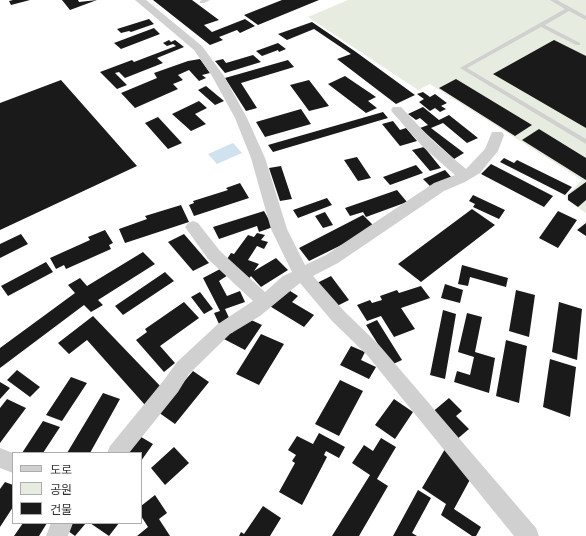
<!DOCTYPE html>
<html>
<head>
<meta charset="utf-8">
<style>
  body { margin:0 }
  #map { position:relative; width:586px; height:536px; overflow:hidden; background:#fff; font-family:"Work Sans","Noto Sans KR",sans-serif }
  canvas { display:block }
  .legend { position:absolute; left:12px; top:452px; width:130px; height:72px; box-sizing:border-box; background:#fff; border:1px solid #adadad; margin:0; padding:5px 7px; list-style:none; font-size:12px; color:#333 }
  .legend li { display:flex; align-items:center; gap:8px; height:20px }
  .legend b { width:20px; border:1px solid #adadad }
</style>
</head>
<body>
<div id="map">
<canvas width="586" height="536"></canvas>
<ul class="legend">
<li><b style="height:5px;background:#d0d0d0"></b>도로</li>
<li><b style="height:11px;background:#e6ecdf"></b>공원</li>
<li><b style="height:11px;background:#1a1a1a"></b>건물</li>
</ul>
</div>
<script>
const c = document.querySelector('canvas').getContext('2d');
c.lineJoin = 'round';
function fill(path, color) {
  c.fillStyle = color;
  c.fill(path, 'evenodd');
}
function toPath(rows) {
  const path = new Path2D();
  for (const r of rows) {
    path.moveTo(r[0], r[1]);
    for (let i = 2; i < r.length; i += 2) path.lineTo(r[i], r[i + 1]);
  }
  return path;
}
fill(toPath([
  [348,0,586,0,586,213,567,200,566,196,582,180,430,84,418,90,308,17]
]), '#e6ecdf');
fill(toPath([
  [233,143,242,153,217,164,208,154]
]), '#cfe2ee');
fill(toPath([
  [13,0,30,0,11,5,9,1],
  [62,0,78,0,79,2,97,0,70,10],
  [153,0,192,0,219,20,204,25,212,32,245,19,255,26,240,33,237,30,219,37,223,40,210,45],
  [282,0,319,0,258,25,244,15],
  [149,19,154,24,131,32,129,31,121,33,117,29],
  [312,22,356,52,415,95,396,104,337,59,351,54,314,29,287,40,278,34],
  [154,28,160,34,121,49,114,43],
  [169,40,171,42,175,40,184,47,157,58,163,63,125,78,119,72,115,73,127,85,117,89,100,72,132,60,134,62,176,46,173,44,167,46,163,43],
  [554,40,586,56,586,128,493,74],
  [278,43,286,49,279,52,278,50,262,56,256,51],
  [253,55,261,62,225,73,215,61,223,59,226,63],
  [200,59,210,73,202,75,206,78,199,81,189,70,178,75,183,80,173,84,178,89,135,108,121,93,157,78,154,73,188,61],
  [288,60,294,67,241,83,257,108,246,111,225,78],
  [345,76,376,97,368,101,377,108,366,113,328,84],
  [456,79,532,125,515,136,439,88],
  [61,80,137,166,0,230,0,103],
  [309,80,329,106,309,111,290,85],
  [206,86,224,101,215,105,198,90],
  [423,92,430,97,435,94,447,103,441,106,446,109,440,112,435,108,430,111,419,102,424,99,417,94],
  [199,101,207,108,195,114,206,124,191,131,172,114],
  [423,107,439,120,449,115,478,138,467,143,443,123,431,128,464,153,454,159,420,128,428,125,420,118,416,120,408,114],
  [301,109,311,124,265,137,256,122],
  [383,112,388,118,273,152,268,145],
  [158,117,182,143,168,149,145,123],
  [393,121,400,130,406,128,417,141,400,146,382,124],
  [539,129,586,158,586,180,522,140],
  [424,147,441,168,430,171,412,150],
  [357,157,371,178,358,181,344,160],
  [504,158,514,163,517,160,572,187,565,195,500,162],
  [491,164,553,196,544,207,481,174],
  [416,165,423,173,390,185,383,177],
  [281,166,292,199,280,201,269,168],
  [445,170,452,178,430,186,423,179],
  [586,182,586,200,578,207,568,200,568,195],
  [240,183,249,198,194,216,189,205,194,203,193,201,228,190,226,188],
  [397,190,407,202,366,217,363,212,350,216,345,208],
  [473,195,505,210,499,219,473,207,475,204,469,201],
  [327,198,332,205,298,218,293,210],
  [181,205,189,222,125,243,119,229,147,219,145,216],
  [472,209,495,225,421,282,398,264],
  [264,211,273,227,259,232,257,226,219,239,213,227],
  [558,211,577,220,558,248,539,238],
  [325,212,333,225,323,228,315,216],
  [363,215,376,228,309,261,299,248],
  [586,223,586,236,577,230],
  [105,230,113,243,109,245,111,249,66,269,64,265,56,269,50,258,90,240,88,237],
  [257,233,265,235,261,240,268,242,264,249,257,246,248,260,259,264,254,271,276,258,288,270,261,287,251,276,247,281,225,262,231,253,234,254,248,235,254,237],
  [21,234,28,244,0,258,0,244],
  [184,234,209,263,193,271,168,242],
  [143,252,155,264,98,300,103,305,91,312,84,305,0,368,0,348,75,293,68,285,80,278,87,286],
  [46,262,53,272,8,296,1,286],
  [462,265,508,278,506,287,470,277,468,286,458,284],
  [222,268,228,275,219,281,227,296,240,291,245,302,225,309,230,320,219,324,214,313,220,311,203,278],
  [165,272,174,281,123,315,115,306],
  [331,276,349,300,335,307,317,283],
  [445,284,463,290,460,303,441,298],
  [421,286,430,298,401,308,415,329,394,337,381,316,367,321,357,305,370,300,372,303,382,300,380,296,397,290,399,293],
  [284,287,298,296,292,302,314,315,304,327,268,305],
  [516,290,535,295,529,337,509,331],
  [200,292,213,309,204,314,191,297],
  [184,302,199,318,160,346,175,363,164,372,136,340,147,332,145,329],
  [559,302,582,309,577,360,552,352],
  [443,310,456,314,445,379,430,375],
  [467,313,482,317,475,352,495,358,489,393,454,382,457,371,470,375,474,357,458,352],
  [93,316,164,390,145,405,87,340,69,354,58,343],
  [247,318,262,325,245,350,220,337,228,331,232,333,237,325],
  [377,320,402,360,391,365,366,325],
  [261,334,284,344,259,385,236,374],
  [506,340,527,346,519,403,496,396],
  [351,346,365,352,361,360,376,367,369,379,340,365],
  [550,359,576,367,570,417,543,407],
  [17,370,40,387,30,397,7,380],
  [193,371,209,382,175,424,158,412],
  [71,377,87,383,62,421,46,415],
  [340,380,363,391,339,436,315,424],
  [0,382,10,388,0,399],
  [103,393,120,399,90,453,67,453],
  [449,398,462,411,456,416,469,429,456,440,430,414],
  [7,399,26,408,0,443,0,408],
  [394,399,413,412,395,439,375,425],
  [43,421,60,427,43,453,22,453],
  [319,433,345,447,339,458,326,451,324,455,327,457,302,505,279,492,295,463,292,461,296,455,288,450,297,436,313,444],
  [136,434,153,444,141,461,141,453,121,453],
  [381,438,396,447,377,479,388,486,359,536,332,536,370,475,352,463,364,445,373,451],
  [174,447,189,463,165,485,151,468],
  [445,449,473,474,454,509,481,527,476,536,472,536,441,515,446,504,422,488],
  [5,482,13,485,13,507,0,527,0,489],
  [418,490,431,498,412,533,417,536,393,536],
  [155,495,167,513,159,519,170,536,137,536,148,527,141,516,141,506],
  [263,506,281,518,270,536,239,536,241,532,244,534],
  [23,523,47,523,39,536,14,536],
  [69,523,86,523,75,536,64,528],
  [90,523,119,523,109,536]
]), '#1a1a1a');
fill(toPath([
  [202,0,210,0,204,3,200,3,200,1,202,0],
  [550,0,557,0,586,16,586,20,569,11,545,25,580,43,580,45,576,45,541,27,467,68,586,139,586,144,460,68,565,9,550,0]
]), '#d0d0d0');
fill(toPath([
  [135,0,146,0,202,46,224,76,247,118,265,158,287,229,305,265,326,255,434,183,455,175,423,147,393,113,391,110,393,107,401,107,433,141,466,169,485,149,492,132,502,132,504,135,498,151,480,173,465,182,444,191,338,263,313,276,344,311,379,345,536,528,539,536,514,536,367,355,332,321,300,283,260,316,230,334,189,374,178,392,129,453,107,453,110,446,164,380,177,362,218,324,253,301,208,259,188,231,185,227,188,223,193,221,198,223,220,251,265,292,283,276,292,272,271,229,251,158,235,118,212,76,194,50,135,0],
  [0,448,13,453,13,473,0,468,0,448],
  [51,523,73,523,68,536,46,536,51,523]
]), '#d0d0d0');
</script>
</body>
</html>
